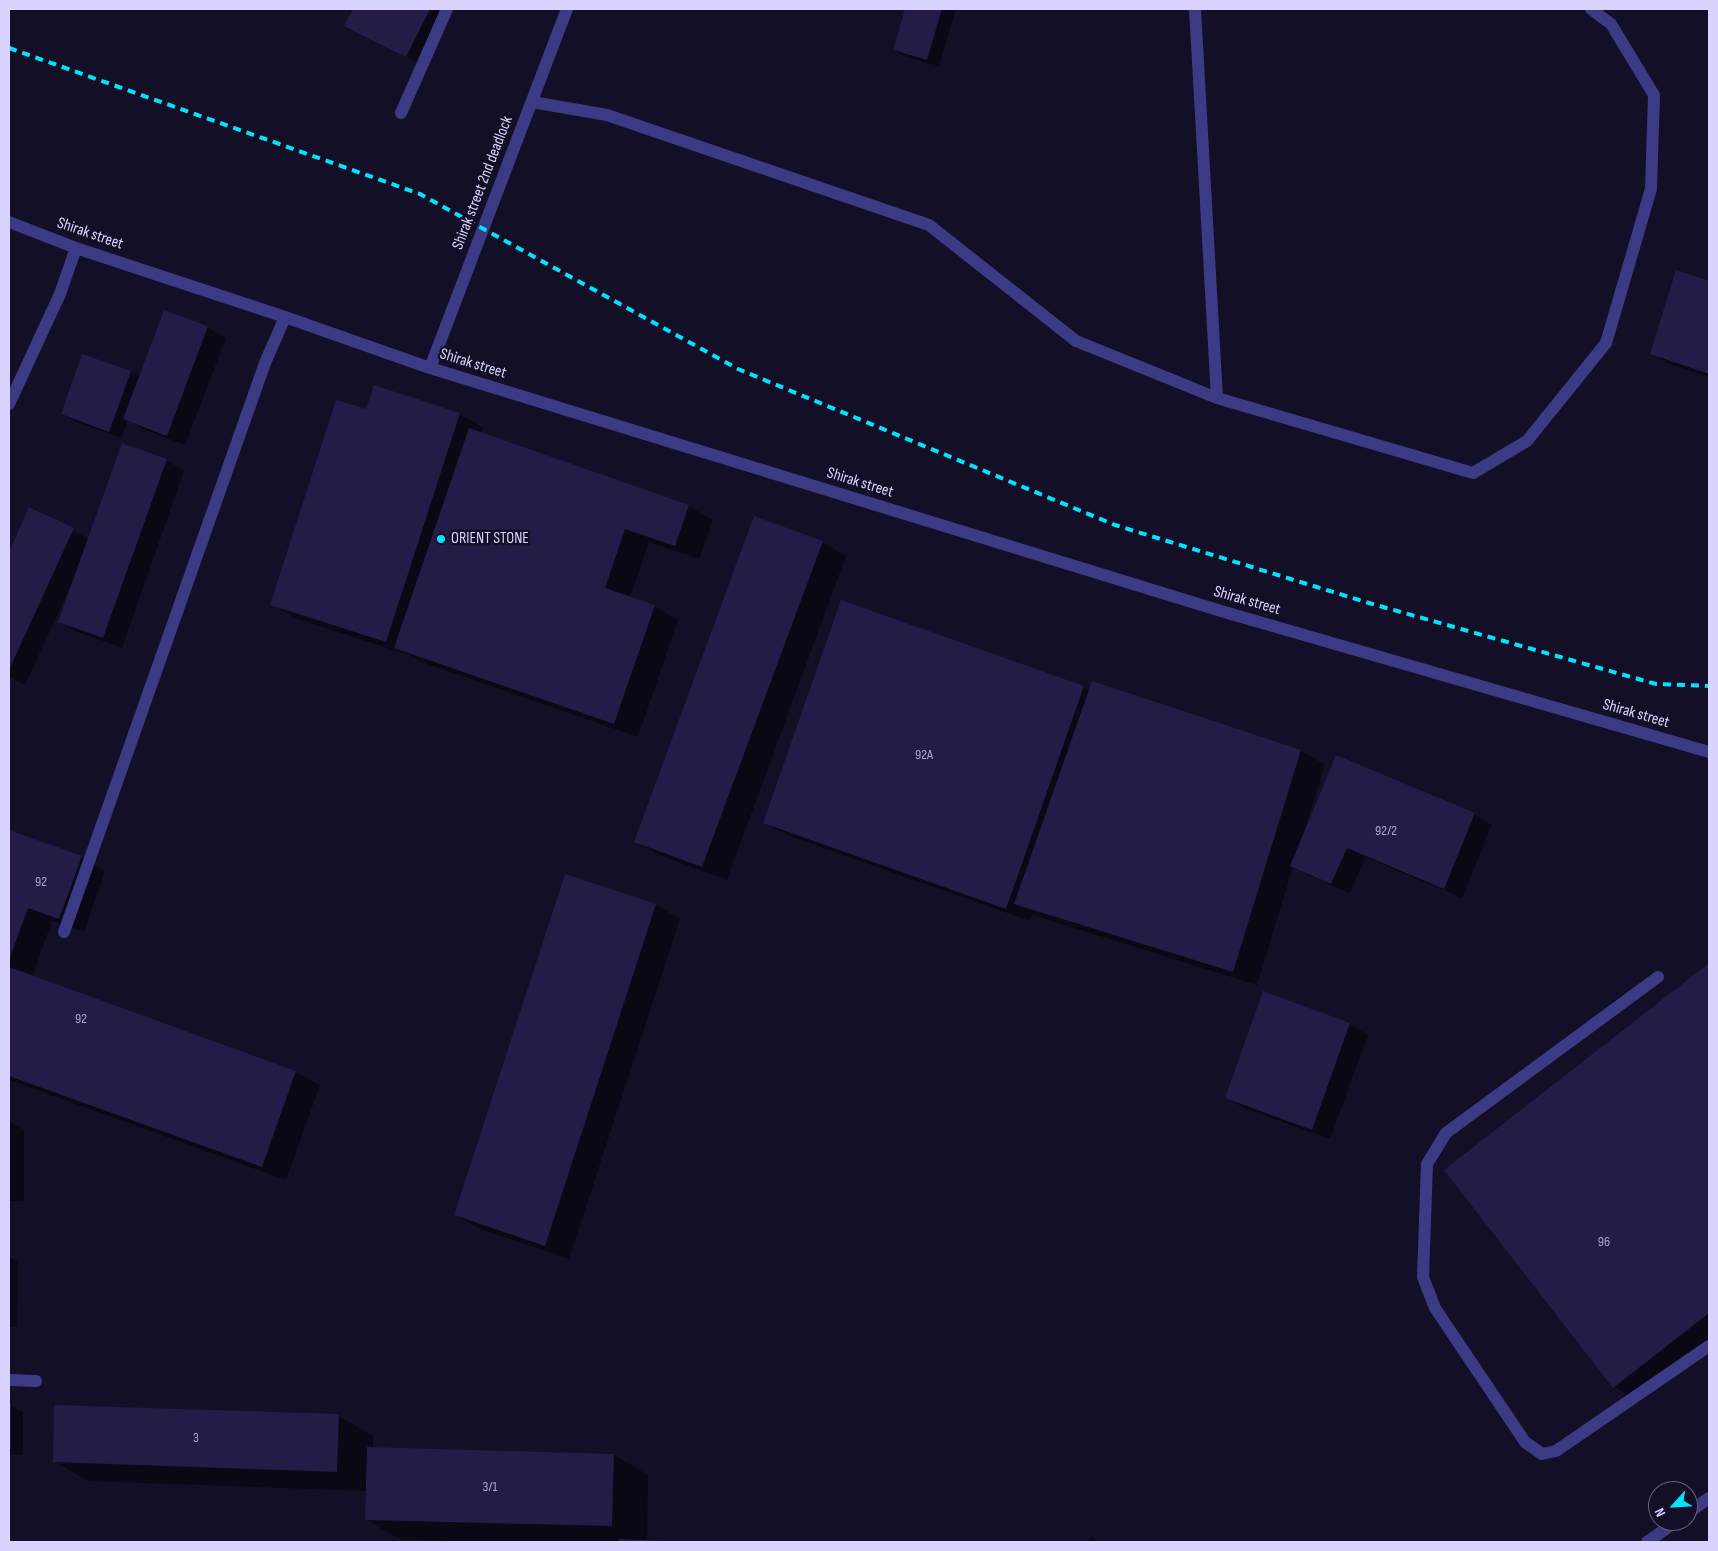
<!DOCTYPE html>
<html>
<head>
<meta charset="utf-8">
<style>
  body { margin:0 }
  #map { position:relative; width:1718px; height:1551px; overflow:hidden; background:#130f26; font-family:"Sofia Sans Condensed",sans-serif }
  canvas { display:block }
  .frame { position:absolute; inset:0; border:10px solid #d9d4ff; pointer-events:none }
  .north { position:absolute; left:1648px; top:1481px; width:50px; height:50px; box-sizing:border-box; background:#130f26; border:1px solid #625e7d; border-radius:50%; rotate:244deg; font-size:14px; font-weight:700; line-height:20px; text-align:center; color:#d9d4ff }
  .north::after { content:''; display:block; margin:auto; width:18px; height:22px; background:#00e5ff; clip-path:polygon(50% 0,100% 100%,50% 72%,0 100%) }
</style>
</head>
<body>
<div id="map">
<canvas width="1718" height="1551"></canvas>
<div class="frame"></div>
<div class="north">N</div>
</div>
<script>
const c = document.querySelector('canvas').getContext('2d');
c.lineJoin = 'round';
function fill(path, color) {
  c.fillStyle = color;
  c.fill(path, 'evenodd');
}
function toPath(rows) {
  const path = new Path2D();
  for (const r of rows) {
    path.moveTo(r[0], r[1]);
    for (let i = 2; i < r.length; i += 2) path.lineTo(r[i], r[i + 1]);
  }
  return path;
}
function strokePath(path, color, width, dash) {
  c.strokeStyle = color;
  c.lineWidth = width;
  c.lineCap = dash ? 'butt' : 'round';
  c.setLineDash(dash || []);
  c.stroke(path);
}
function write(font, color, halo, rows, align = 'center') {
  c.font = font + ' "Sofia Sans Condensed",sans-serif';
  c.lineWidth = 5;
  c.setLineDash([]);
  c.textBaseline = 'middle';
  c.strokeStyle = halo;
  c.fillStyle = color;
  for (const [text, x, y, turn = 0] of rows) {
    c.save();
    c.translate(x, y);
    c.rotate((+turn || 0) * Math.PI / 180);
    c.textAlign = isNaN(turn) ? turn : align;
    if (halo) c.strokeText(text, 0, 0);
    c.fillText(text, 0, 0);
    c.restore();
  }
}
fill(toPath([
  [354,9,453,9,425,66,346,26],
  [906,9,956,9,939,66,906,57,894,50],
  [1677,272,1709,283,1709,377,1669,364,1651,354],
  [207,327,226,338,185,445,143,429,128,420,121,438,74,421,62,414,131,372,140,377],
  [366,411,459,414,483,428,481,434,689,506,713,520,699,559,649,542,630,598,654,606,678,620,638,737,419,661,409,655,295,618,271,604],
  [166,460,184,471,122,648,78,632,60,622,74,581,73,581,25,685,9,677,9,555,30,509,89,539],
  [822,542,846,556,727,880,659,855,635,841],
  [1083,687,1090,691,1301,751,1325,765,1305,828,1307,829,1474,814,1492,825,1462,898,1365,857,1350,893,1310,876,1293,867,1257,985,1039,917,1033,914,1030,921,789,836,765,823],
  [9,831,81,857,105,871,84,932,52,921,32,977,296,1072,320,1085,286,1180,9,1080],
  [566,876,656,905,680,919,569,1259,480,1229,456,1215],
  [1709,965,1709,1346,1638,1401,1614,1387,1446,1171],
  [1350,1024,1368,1035,1330,1139,1244,1108,1226,1097],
  [9,1121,24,1130,24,1201,9,1201],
  [9,1257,18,1262,17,1327,9,1327],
  [9,1405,23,1412,23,1455,9,1455],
  [339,1416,373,1436,373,1449,614,1455,648,1475,647,1541,673,1542,523,1542,401,1540,367,1520,367,1491,88,1481,54,1461],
  [1092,1537,1100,1542,1085,1542]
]), '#0007');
fill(toPath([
  [353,9,430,9,406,57,344,26],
  [905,9,942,9,927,60,893,50],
  [1676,270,1709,281,1709,374,1650,354],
  [164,310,208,326,167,436,123,419],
  [82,354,131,371,109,432,61,414],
  [374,385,460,413,386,642,270,605,336,400,366,409],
  [469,428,689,505,675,546,625,529,605,588,655,605,614,724,394,648],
  [122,443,167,459,103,638,58,622],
  [29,507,74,528,9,670,9,552],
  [754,516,823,541,702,867,634,842],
  [841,600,1084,686,1006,909,763,823],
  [1092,681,1301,750,1233,972,1014,904],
  [1336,755,1475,813,1444,889,1347,848,1331,884,1290,866],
  [9,830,82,856,59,919,28,908,9,960],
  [565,874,656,904,545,1246,454,1215],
  [1709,963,1709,1313,1613,1388,1444,1170],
  [9,967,296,1071,262,1167,9,1076],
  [1263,991,1350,1023,1312,1130,1225,1098],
  [9,1404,11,1404,11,1449,9,1449],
  [54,1405,339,1414,337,1472,53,1462],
  [367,1447,614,1454,612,1526,365,1520],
  [619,1539,665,1541,665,1542,619,1542]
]), '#241b47');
strokePath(toPath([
  [1195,9,1217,398],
  [532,102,607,115,929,225,1076,341,1217,398,1473,473,1527,441,1606,343,1651,189,1654,95,1611,24,1591,9],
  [401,113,447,9],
  [9,222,76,248,285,317,430,368,1221,611,1709,752],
  [430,368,567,9],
  [9,404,60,294,76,248],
  [64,932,265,363,285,317],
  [1658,977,1446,1133,1427,1164,1423,1277,1435,1308,1525,1442,1542,1454,1556,1451,1709,1346],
  [9,1380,36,1381],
  [1688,1513,1709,1498],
  [1647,1542,1677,1521]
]), '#3d3a85', 12);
strokePath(toPath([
  [9,48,420,194,738,369,1115,525,1369,603,1656,684,1709,686]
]), '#00e5ff', 4, [8, 6]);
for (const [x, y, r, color] of [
  [441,539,5,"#00e5ff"]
]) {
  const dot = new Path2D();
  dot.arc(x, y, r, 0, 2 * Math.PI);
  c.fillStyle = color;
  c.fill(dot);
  strokePath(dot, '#130f26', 2);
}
write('14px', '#aca6d1', null, [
  ["92A",924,755],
  ["92/2",1386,831],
  ["92",41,882],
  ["92",81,1019],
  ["96",1604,1242],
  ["3",196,1438],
  ["3/1",490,1487]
]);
write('16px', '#d9d4ff', '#130f26', [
  ["Shirak street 2nd deadlock",483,183,-69],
  ["Shirak street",90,234,19],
  ["Shirak street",473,364,17],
  ["Shirak street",860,483,17],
  ["Shirak street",1247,601,16],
  ["Shirak street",1636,714,16]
]);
write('16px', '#d9d4ff', '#130f26', [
  ["ORIENT STONE",451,539]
], 'left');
</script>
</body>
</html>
